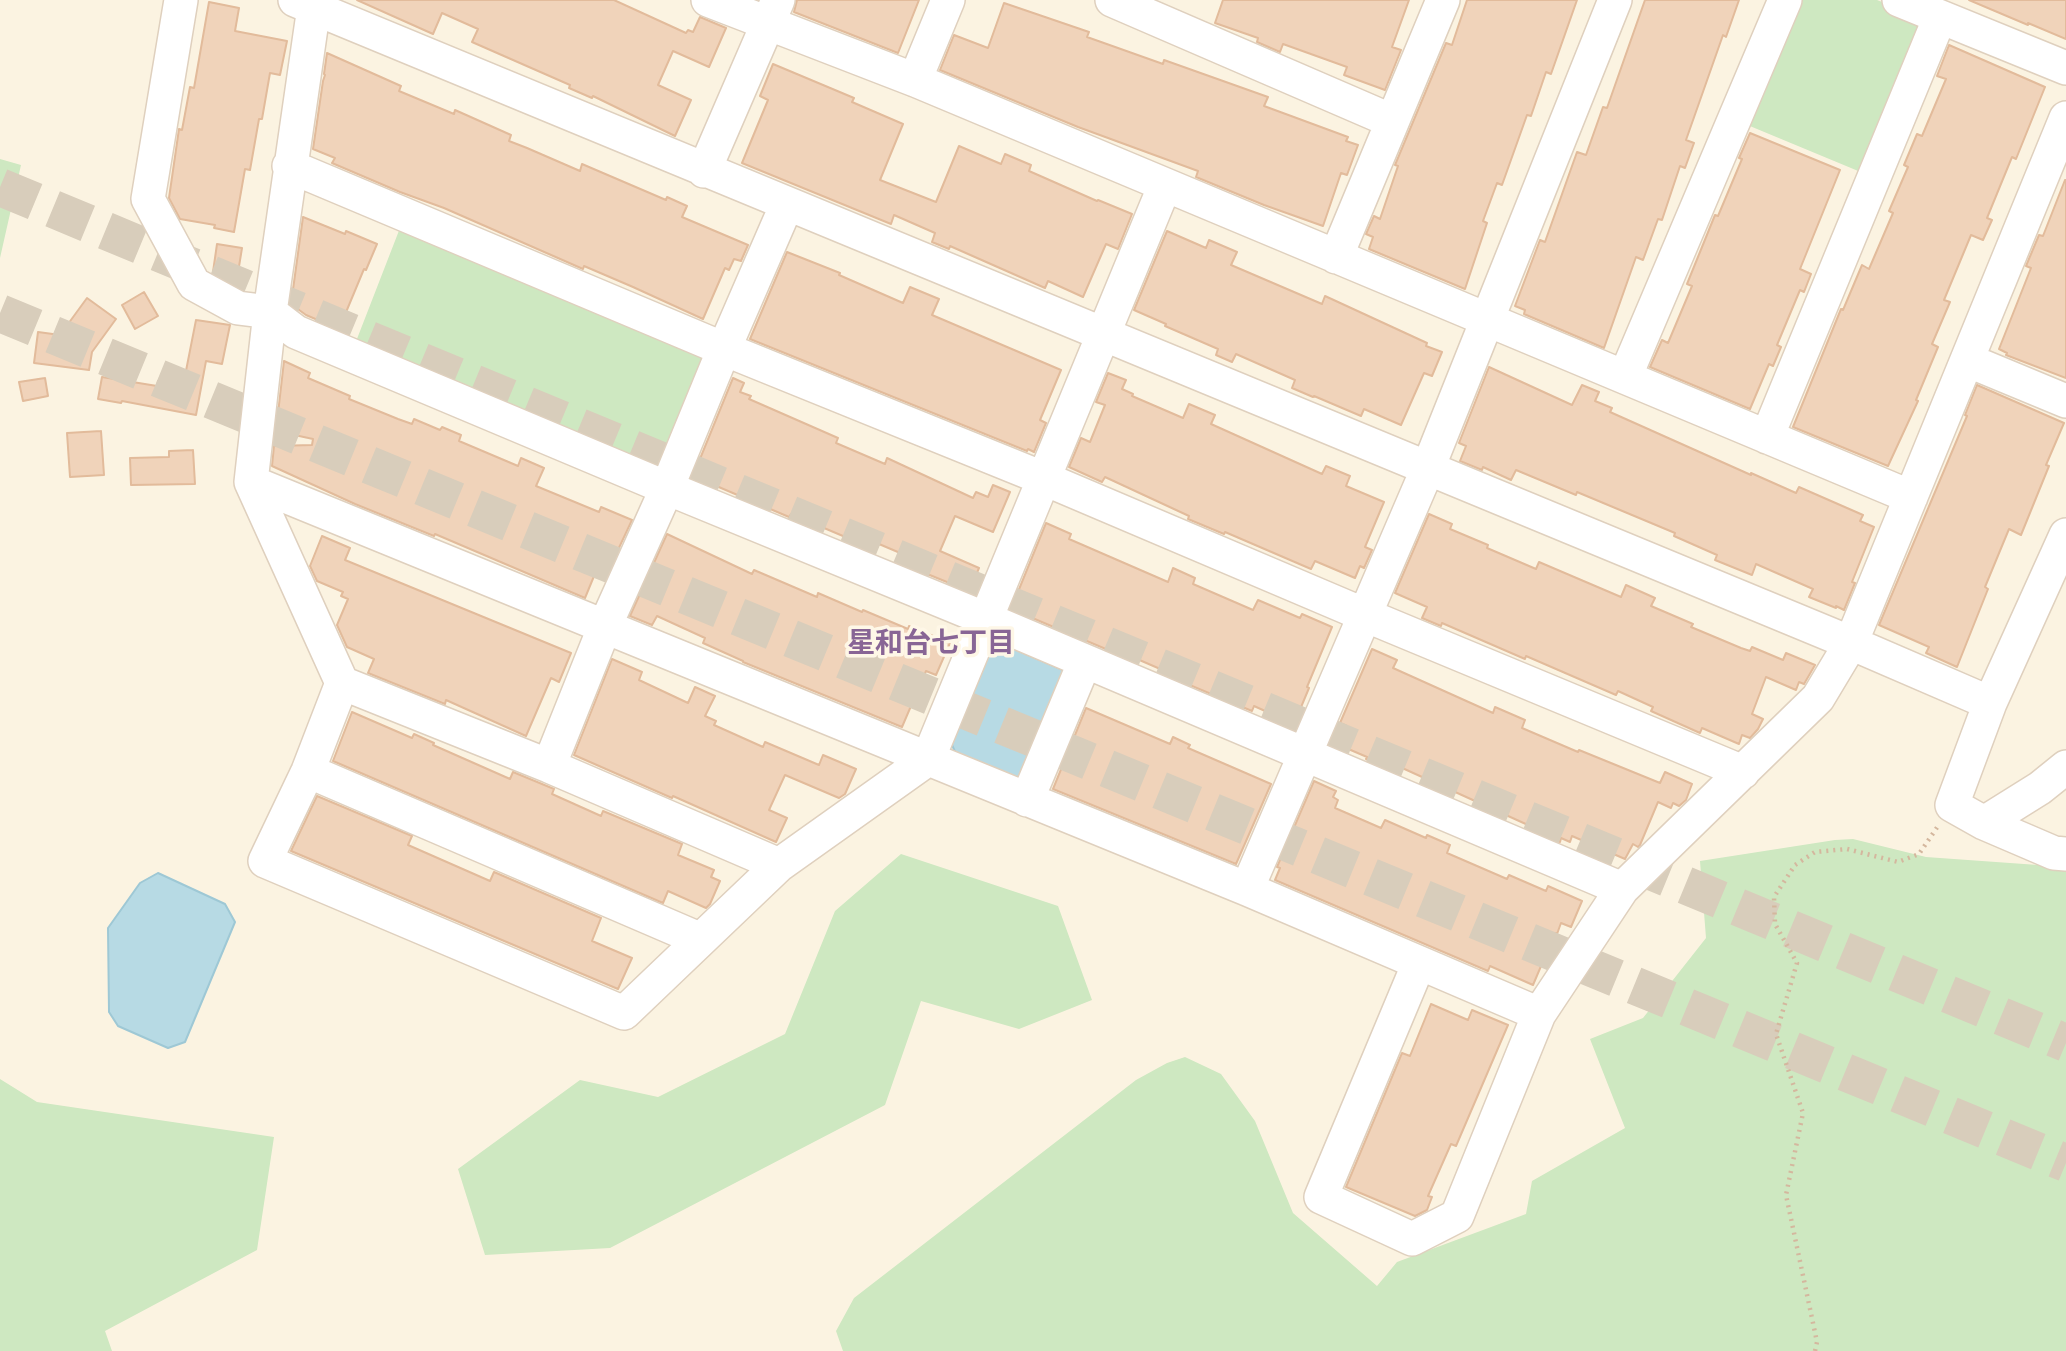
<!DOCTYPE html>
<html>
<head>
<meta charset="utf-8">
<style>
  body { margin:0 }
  canvas { display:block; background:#fbf3e1 }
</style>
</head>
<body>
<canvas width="2066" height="1351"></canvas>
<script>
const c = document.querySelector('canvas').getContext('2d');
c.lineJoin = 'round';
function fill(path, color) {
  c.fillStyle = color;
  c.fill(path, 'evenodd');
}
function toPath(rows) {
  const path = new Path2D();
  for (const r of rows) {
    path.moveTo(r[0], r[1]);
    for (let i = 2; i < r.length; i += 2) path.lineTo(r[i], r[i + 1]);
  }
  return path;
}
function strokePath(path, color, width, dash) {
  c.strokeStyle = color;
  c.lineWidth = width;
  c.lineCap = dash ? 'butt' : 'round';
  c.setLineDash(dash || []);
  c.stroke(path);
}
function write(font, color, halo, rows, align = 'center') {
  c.font = font + ' Signika,"Noto Sans JP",sans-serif';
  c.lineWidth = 7;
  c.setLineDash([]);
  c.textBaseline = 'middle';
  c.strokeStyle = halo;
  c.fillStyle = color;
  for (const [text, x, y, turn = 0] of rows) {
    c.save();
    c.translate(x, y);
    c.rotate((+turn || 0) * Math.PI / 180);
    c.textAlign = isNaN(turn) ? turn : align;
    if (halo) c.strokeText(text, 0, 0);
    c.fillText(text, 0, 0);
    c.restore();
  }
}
fill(toPath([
  [1797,0,1877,0,1915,15,1924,32,1863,173,1745,124],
  [0,159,21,165,0,258],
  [400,228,697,348,706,366,664,461,650,470,355,344],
  [1853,839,1926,857,2066,867,2066,1351,843,1351,836,1331,854,1298,1136,1080,1167,1063,1185,1057,1221,1074,1255,1121,1293,1213,1377,1286,1397,1262,1526,1214,1532,1181,1625,1128,1590,1039,1643,1018,1706,938,1700,861,1835,840],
  [901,854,1058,906,1092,1000,1019,1029,921,1001,885,1105,610,1248,485,1255,458,1169,580,1080,658,1097,785,1034,835,911],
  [0,1079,37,1102,274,1137,257,1250,105,1331,112,1351,0,1351]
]), '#cee8c1');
const water = toPath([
  [1005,645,1070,673,1024,786,959,760,951,743,988,651,1005,645],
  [158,873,225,904,235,922,185,1042,168,1048,118,1026,109,1012,108,928,140,883,158,873]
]);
fill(water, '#b7dae4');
strokePath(water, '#9ec8d5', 2);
const building = toPath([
  [357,0,614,0,686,33,688,30,693,32,700,17,726,28,709,67,673,51,658,85,691,100,675,136,593,96,592,98,569,88,570,85,472,42,478,29,442,13,433,34,357,0],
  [797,0,919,0,898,53,794,12,797,0],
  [1223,0,1409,0,1392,47,1401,50,1385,90,1344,75,1347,67,1283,44,1280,52,1257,42,1258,38,1215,23,1223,0],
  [1467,0,1577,0,1551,74,1546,72,1531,116,1527,115,1502,185,1497,183,1483,221,1487,223,1465,289,1369,249,1373,237,1366,234,1374,216,1380,219,1398,166,1395,165,1446,43,1452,45,1467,0],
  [1645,0,1739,0,1726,37,1723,35,1686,140,1694,143,1685,168,1680,166,1662,220,1658,219,1643,260,1636,257,1604,348,1524,314,1525,310,1515,306,1540,240,1545,242,1577,152,1586,155,1603,107,1607,108,1645,0],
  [1969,0,2066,0,2066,39,2028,23,2028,25,1969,0],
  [209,2,239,8,235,31,287,41,280,75,270,73,262,119,259,119,250,170,245,169,234,232,214,228,215,225,180,219,169,198,179,129,182,130,190,87,194,88,209,2],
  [1004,3,1089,32,1087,37,1163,64,1164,60,1268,97,1264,106,1348,137,1346,141,1358,145,1347,175,1341,173,1323,226,1264,205,1196,177,1198,171,1078,127,940,70,954,35,988,48,1004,3],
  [1949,45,2045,87,2016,159,2012,157,1987,218,1992,220,1983,240,1971,235,1944,300,1950,302,1932,344,1938,347,1916,400,1918,401,1888,466,1793,427,1841,309,1843,310,1862,265,1869,269,1893,213,1889,211,1908,167,1904,165,1917,134,1922,136,1946,79,1937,76,1949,45],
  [327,53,401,86,399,91,454,114,455,110,511,135,509,141,527,148,580,171,582,164,666,200,667,197,687,206,682,217,748,245,741,261,734,259,729,270,725,268,703,319,633,287,584,266,583,269,444,208,400,192,332,163,335,158,313,149,323,81,325,75,324,74,327,53],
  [773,64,854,98,852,102,903,124,880,180,936,202,959,146,1001,164,1005,154,1031,165,1029,171,1097,201,1098,200,1132,214,1118,249,1106,244,1083,297,1048,281,1045,288,950,246,949,249,932,242,935,233,894,215,891,224,742,163,768,100,760,96,773,64],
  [1750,133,1840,170,1800,269,1811,274,1804,292,1800,290,1777,345,1781,347,1773,366,1769,364,1750,409,1650,367,1662,340,1668,343,1692,286,1687,284,1715,215,1718,216,1742,159,1739,158,1750,133],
  [2065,180,2066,180,2066,378,2006,355,2007,353,1999,349,2031,268,2026,266,2039,235,2043,236,2065,180],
  [303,217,345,234,346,231,377,244,366,270,364,269,339,329,306,315,291,304,303,217],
  [1167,231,1206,248,1209,240,1237,252,1231,265,1322,304,1325,296,1427,343,1426,346,1442,352,1432,376,1424,373,1401,425,1364,409,1361,416,1314,396,1313,397,1292,388,1295,380,1236,354,1232,362,1216,355,1218,349,1165,326,1166,324,1134,310,1167,231],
  [217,244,242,248,236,285,213,272,217,244],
  [787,252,840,273,839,275,903,303,910,287,939,299,932,315,1061,370,1040,420,1046,423,1034,452,1028,449,1027,451,750,339,787,252],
  [144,292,158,316,135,329,122,305,144,292],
  [87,298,116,319,92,352,89,370,34,363,38,332,60,335,87,298],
  [196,320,230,325,222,364,206,361,196,415,122,401,121,403,98,399,102,377,157,386,158,381,183,386,196,320],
  [284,361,310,373,308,378,350,396,349,399,398,419,412,424,414,419,440,430,442,427,461,435,459,441,518,466,521,458,544,468,536,486,599,512,601,507,632,520,617,552,606,547,585,598,435,534,434,536,355,504,272,466,274,446,312,445,313,439,276,431,284,361],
  [1489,367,1572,405,1582,385,1599,392,1595,401,1612,408,1610,412,1751,475,1751,473,1796,493,1799,487,1863,515,1860,521,1874,527,1852,582,1855,583,1844,610,1836,606,1836,608,1809,597,1813,589,1756,564,1752,575,1715,560,1717,555,1674,536,1675,533,1577,492,1576,495,1516,470,1511,480,1483,467,1482,470,1460,461,1466,446,1459,443,1489,367],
  [1108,373,1126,380,1122,389,1133,394,1132,396,1183,418,1189,404,1215,415,1211,424,1322,474,1326,466,1350,476,1346,486,1384,502,1365,547,1372,550,1364,568,1360,566,1355,578,1315,561,1311,569,1225,532,1224,534,1188,519,1189,516,1105,477,1102,482,1069,467,1081,438,1090,442,1105,405,1096,402,1108,373],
  [45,378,48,396,23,401,19,382,45,378],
  [733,378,744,383,740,392,751,396,749,399,838,438,836,443,885,464,887,458,973,498,976,492,988,497,993,485,1010,492,993,532,955,516,940,551,979,568,969,591,915,569,919,561,879,544,876,550,791,514,789,517,693,476,733,378],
  [1977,385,2064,423,2046,465,2049,466,2021,535,2009,529,1985,587,1988,589,1957,667,1926,653,1929,647,1879,625,1967,416,1965,415,1977,385],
  [101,431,104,475,70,477,67,433,101,431],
  [193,450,195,484,131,485,130,458,169,457,169,451,193,450],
  [1429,514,1452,524,1450,529,1488,545,1487,548,1536,569,1539,562,1621,597,1626,585,1655,598,1651,606,1693,624,1691,627,1741,648,1750,651,1752,647,1783,660,1786,653,1815,665,1804,684,1799,682,1796,690,1766,677,1752,714,1763,719,1758,729,1750,738,1742,735,1739,744,1702,728,1700,733,1651,711,1653,707,1618,691,1616,695,1526,656,1525,659,1442,623,1441,626,1422,618,1427,607,1395,593,1429,514],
  [1046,523,1071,534,1069,539,1168,582,1173,568,1195,578,1193,584,1253,610,1258,600,1300,618,1302,614,1332,627,1307,687,1309,688,1299,712,1290,707,1285,720,1254,706,1252,711,1180,681,1181,678,1121,652,1120,655,1011,609,1046,523],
  [667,534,752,574,754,570,817,597,818,593,862,612,863,610,908,629,909,626,950,643,936,675,926,671,902,727,743,662,743,661,703,643,705,638,657,616,652,625,630,616,667,534],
  [322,536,350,548,345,560,571,653,559,682,551,678,526,736,446,700,445,704,368,673,374,659,347,647,337,625,348,599,341,596,343,592,317,581,310,566,322,536],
  [1372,649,1397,660,1393,668,1493,713,1495,707,1525,720,1522,728,1578,752,1579,750,1660,783,1665,772,1692,784,1686,800,1679,806,1673,803,1671,808,1658,802,1640,845,1638,847,1633,844,1625,859,1572,836,1570,842,1561,838,1560,842,1538,833,1539,830,1400,767,1397,773,1366,759,1367,757,1339,745,1347,726,1340,723,1372,649],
  [612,659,642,672,639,680,688,703,695,687,715,696,705,716,716,721,714,725,763,747,765,742,819,765,823,755,856,769,845,794,839,798,785,775,769,810,787,818,776,842,673,796,672,798,574,755,612,659],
  [1086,708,1170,744,1173,737,1190,745,1188,748,1271,784,1236,864,1053,789,1086,708],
  [352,712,412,738,414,734,434,743,433,745,510,779,513,772,542,784,554,789,552,794,601,816,603,811,682,844,678,855,714,870,711,877,720,881,710,904,706,908,668,891,663,903,333,761,352,712],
  [1314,781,1336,791,1333,797,1338,800,1335,808,1381,828,1385,820,1426,838,1427,835,1450,845,1447,853,1507,879,1509,875,1546,891,1548,886,1582,901,1571,927,1561,923,1557,934,1555,933,1533,985,1490,966,1488,971,1275,880,1280,868,1277,867,1314,781],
  [317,796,412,836,408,845,490,881,494,872,601,918,592,941,632,958,618,989,291,851,317,796],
  [1431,1004,1468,1020,1472,1010,1508,1025,1456,1146,1451,1144,1428,1196,1432,1197,1427,1210,1415,1216,1346,1187,1402,1053,1410,1056,1431,1004]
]);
fill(building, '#f0d3ba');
strokePath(building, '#e2bb9b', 2);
strokePath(toPath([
  [0,187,2066,1043],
  [0,313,2066,1163]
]), '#d8cdbb', 38, [38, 19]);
const minor = toPath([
  [181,0,148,199,194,284,238,308,270,312,296,332,667,488,986,619,1622,889],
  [295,0,1851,643,1990,703],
  [315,0,270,312,251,482,342,683,308,771,265,861,624,1013,779,865,928,759,1165,185],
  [708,0,915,80,1911,497],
  [1112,0,1392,121],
  [1899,0,2066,68],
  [915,80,948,0],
  [289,166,724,349,1045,479,1365,615,1743,772],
  [704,171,778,0],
  [1336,257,1443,0],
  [1967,360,2066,401],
  [1625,377,1785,0],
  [1767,437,1940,17],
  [251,482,1247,889,1539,1014],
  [2066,535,1990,703,1952,805,1984,823,2054,853,2066,854],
  [342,683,549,766,779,865],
  [549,766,605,626,667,488,724,349,787,204],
  [308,771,699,939],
  [1027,800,1085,661],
  [1984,823,2040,788,2066,767],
  [1247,889,1428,468,1615,0],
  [1419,963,1321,1197,1412,1239,1457,1216,1539,1014,1622,889,1818,698,1851,643,2066,118]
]);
strokePath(minor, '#dfd0be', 36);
strokePath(toPath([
  [1815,1351,1817,1342,1786,1195,1803,1113,1776,1034,1797,963,1775,924,1774,897,1795,865,1815,852,1847,849,1898,862,1919,854,1938,826]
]), '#d4b79e', 4.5, [2, 5]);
strokePath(minor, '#fff', 33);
write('bold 28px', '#886595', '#fef7e7', [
  ["星和台七丁目",931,645]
]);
</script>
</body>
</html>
